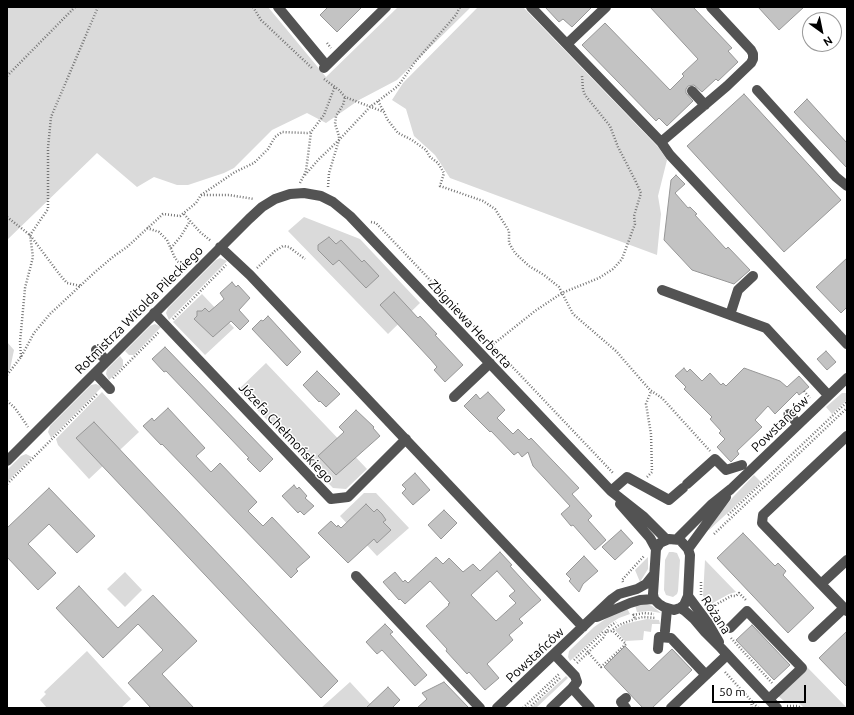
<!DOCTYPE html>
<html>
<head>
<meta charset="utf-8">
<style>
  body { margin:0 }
  #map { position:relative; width:854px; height:715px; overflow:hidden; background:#fff; font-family:Ubuntu,sans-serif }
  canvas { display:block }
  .frame { position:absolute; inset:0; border:8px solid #000; pointer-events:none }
  .north { position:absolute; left:802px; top:12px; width:40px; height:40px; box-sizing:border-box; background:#fff; border:1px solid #999; border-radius:50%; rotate:147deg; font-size:11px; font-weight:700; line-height:16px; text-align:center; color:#000 }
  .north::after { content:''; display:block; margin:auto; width:14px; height:18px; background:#000; clip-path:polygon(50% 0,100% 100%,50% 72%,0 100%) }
  .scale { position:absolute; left:712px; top:685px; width:94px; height:18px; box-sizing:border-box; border:2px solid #000; border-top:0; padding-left:5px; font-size:12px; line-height:14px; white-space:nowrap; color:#000; -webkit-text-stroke:3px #fff; paint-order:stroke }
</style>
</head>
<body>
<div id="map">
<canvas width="854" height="715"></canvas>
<div class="frame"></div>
<div class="north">N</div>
<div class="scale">50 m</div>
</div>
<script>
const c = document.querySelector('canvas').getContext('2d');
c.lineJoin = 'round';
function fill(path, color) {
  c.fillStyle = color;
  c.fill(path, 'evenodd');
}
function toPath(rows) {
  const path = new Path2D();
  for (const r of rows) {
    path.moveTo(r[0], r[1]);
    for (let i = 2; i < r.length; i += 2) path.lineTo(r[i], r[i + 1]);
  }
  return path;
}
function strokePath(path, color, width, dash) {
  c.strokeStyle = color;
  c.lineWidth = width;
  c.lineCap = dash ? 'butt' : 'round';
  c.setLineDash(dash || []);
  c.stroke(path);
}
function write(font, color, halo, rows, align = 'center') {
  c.font = font + ' Ubuntu,sans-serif';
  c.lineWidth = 3;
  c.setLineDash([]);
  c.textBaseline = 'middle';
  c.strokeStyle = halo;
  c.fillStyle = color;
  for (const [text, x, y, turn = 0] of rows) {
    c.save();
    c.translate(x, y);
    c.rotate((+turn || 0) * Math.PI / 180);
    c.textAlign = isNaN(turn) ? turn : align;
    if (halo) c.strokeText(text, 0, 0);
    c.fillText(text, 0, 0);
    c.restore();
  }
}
fill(toPath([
  [7,7,268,7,326,77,398,7,471,7,397,80,359,100,326,123,307,113,272,130,234,168,224,173,188,185,177,185,154,177,137,187,97,153,7,240],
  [478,7,523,7,659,148,667,160,658,196,661,214,657,255,450,178,435,155,414,136,406,109,392,100,403,83],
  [304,217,360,239,420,303,388,334,288,231],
  [220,258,227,261,169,320,166,313,168,308,216,260],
  [202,294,234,328,205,355,173,322],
  [155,324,161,327,134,355,129,355,125,351,150,326],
  [7,342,14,350,10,369,7,373],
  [120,356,123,360,123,366,109,380,106,374,107,369],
  [266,363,367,469,346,489,333,488,238,390],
  [96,384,102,387,51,438,48,432,50,426,91,385],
  [102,392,139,432,89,479,58,445,56,439],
  [842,393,847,393,847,400,832,414,826,407],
  [26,454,32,457,7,482,7,470,21,456],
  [754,475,761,482,709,530,707,529,733,497],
  [364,493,376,493,409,528,377,556,340,516],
  [669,552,673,552,677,553,680,560,678,591,677,594,673,597,666,595,664,590,665,560],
  [648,557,648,569,640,582,635,570],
  [705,560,736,592,729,594,711,604,703,596],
  [125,572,142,590,125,607,107,589],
  [647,604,652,606,661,613,649,611,637,612,635,605],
  [627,608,630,614,619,618,611,623,570,661,568,657,569,651,594,627,610,616],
  [647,619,659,620,660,624,652,624,651,632,644,631,643,640,625,641,615,630,623,625,633,622],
  [87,651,131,699,121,708,47,708,40,700,46,694,44,692],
  [807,667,847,708,804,708,799,703,794,701,784,701,778,696,780,693],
  [566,676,568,678,536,708,531,708],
  [350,682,374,708,321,708]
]), '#dadada');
const building = toPath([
  [328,7,362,7,337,32,320,15,328,7],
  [545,7,592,7,572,27,563,19,559,22,545,7],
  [650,7,693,7,732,48,728,51,738,62,718,81,716,79,702,92,694,85,688,86,686,89,686,93,693,101,667,126,659,118,656,121,582,45,605,23,670,90,684,76,682,74,698,59,650,7],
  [758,7,804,7,779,30,758,7],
  [744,94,841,200,784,252,687,146,744,94],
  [807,99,847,143,847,168,794,112,807,99],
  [676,175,685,184,675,193,688,208,690,207,697,214,695,215,726,249,728,247,750,270,734,284,692,270,664,240,671,180,676,175],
  [329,237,336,244,341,240,362,262,364,260,379,276,366,288,339,260,333,265,318,250,318,245,329,237],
  [847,258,847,307,841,313,816,287,847,258],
  [232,282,236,287,238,285,250,298,239,310,249,321,240,330,231,321,213,337,194,319,197,316,197,311,202,311,205,308,209,312,224,299,220,293,232,282],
  [394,292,418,318,420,316,437,334,435,335,463,365,445,382,434,370,437,367,431,360,380,305,394,292],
  [268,316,301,352,287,366,252,329,261,320,263,321,268,316],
  [165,347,273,459,260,472,247,459,249,458,207,414,166,371,164,372,152,359,165,347],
  [826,351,836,362,827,370,817,359,826,351],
  [684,368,687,372,690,369,702,381,710,373,721,385,723,383,726,386,744,368,780,381,787,387,799,376,809,387,799,395,797,392,775,414,768,406,755,420,762,427,737,451,739,454,731,462,717,447,725,439,719,433,721,431,710,419,712,417,684,389,686,387,675,376,684,368],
  [317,371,340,394,326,407,320,401,319,402,303,385,317,371],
  [488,392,505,410,497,418,513,434,518,429,529,440,531,438,579,488,572,494,592,516,588,520,606,540,595,550,573,525,571,526,561,514,570,506,533,466,528,452,522,457,518,452,514,455,491,431,490,432,464,406,476,394,480,399,488,392],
  [168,408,205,448,196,456,211,472,220,463,257,502,248,511,263,526,272,517,310,557,296,569,298,571,291,578,162,444,161,445,143,426,152,418,154,421,168,408],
  [356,410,374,427,373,428,380,436,336,475,318,456,344,432,339,427,356,410],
  [94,422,338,681,321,698,76,438,94,422],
  [415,473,430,490,413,505,402,493,406,489,402,485,415,473],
  [294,485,297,489,299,487,307,496,305,498,314,506,304,515,300,511,298,513,282,496,294,485],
  [49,488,95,536,77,553,49,524,28,544,56,573,38,590,7,557,7,528,49,488],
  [366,504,374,512,377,509,382,514,386,520,383,522,391,530,377,543,374,539,348,563,318,533,331,521,337,527,338,525,341,528,366,504],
  [444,510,457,523,441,539,428,525,444,510],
  [621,530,633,543,615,560,602,547,621,530],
  [743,533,775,566,778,563,786,571,783,575,814,608,788,633,717,558,743,533],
  [500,552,512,565,510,566,541,600,519,619,523,623,509,635,513,640,487,664,499,678,485,690,469,672,467,674,446,651,447,649,426,626,449,605,448,604,450,603,430,581,405,604,400,599,399,600,383,582,395,572,403,582,405,580,408,583,436,557,443,564,449,558,463,572,473,564,480,571,500,552],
  [497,571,515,591,509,596,516,603,496,621,471,595,497,571],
  [584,556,598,571,583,584,579,592,569,581,571,579,566,574,584,556],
  [79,586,118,628,153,595,197,641,162,674,194,708,151,708,128,683,163,650,138,624,103,658,56,608,79,586],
  [385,624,393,632,390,634,427,675,415,686,382,650,377,654,366,642,385,624],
  [752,625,790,665,774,680,736,640,752,625],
  [847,631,847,687,819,658,847,631],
  [625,646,649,671,672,649,692,670,652,708,643,708,604,667,625,646],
  [444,682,469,708,417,708,427,699,422,693,444,682],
  [388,687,400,700,392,708,366,708,388,687]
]);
fill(building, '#c3c3c3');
strokePath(building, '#979797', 1);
strokePath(toPath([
  [253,7,261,20,313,69],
  [327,43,331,48],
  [7,76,75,7],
  [324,79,339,90,345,97,384,112,387,119,398,133,412,140,426,150,430,157,438,163,444,173,440,186,483,201,495,209,509,231,509,243,515,253,529,266,544,275,559,287,562,293,599,278,613,269,622,259,635,224,634,216,641,193,635,180,618,147,610,126,585,95,583,90,582,76],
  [378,101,384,112],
  [305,175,319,159,339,140,339,136,335,124,336,116,343,105,345,97],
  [300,183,306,171,311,132],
  [328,187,329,173,339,140,370,107,398,86,415,62,456,15,460,7],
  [201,195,235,172,254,163,268,149,275,137,282,132,307,133,311,132,324,115,335,86],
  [184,214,200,232,211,241],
  [7,217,30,235,60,275,67,283,81,286],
  [371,222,376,223,614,474],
  [147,228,159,232,167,240,175,258,185,270],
  [171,248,181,236,190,221],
  [257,268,275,251,283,246,289,247,305,259],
  [173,319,226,265],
  [491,346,535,311,562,293,573,314,616,351,650,390,662,398,710,451],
  [21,357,20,342,25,288,33,257,30,235,48,209,48,148,51,117,98,7],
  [7,375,21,357,34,333,50,314,95,272,114,256,127,247,163,214,180,216,196,203,201,195,229,195,254,199],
  [113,378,159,332],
  [804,391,810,398],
  [7,401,15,408,28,427],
  [647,477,652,472,651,434,646,404,651,391],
  [7,484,98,393],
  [728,515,847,402],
  [714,534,847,408],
  [623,582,622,580,644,556],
  [701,595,701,580],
  [710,608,731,596,736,596,739,593,747,601],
  [633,614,635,619,643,617,656,618],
  [633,615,644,613,654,614],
  [731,638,772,683],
  [587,651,601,667,626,644,612,630],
  [574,660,603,632,611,631,619,625,635,619],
  [577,663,603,638,609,627,616,622],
  [725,672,758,708],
  [751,701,752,708],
  [787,706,798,706,801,708],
  [523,708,559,674],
  [529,708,561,677]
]), '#757575', 2.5, [1, 2]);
strokePath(toPath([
  [278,7,326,65],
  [531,7,661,142,670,155,847,344],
  [567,44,606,7],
  [324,68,386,7],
  [757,90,836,177,847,186],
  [692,91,705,105],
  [661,142,727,86,751,63,753,59,753,54,751,50,711,7],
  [220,247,250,275,583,627],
  [662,290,766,328,828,395],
  [154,313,331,499,348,497,406,439],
  [730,315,738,290,753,276],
  [96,350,107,361],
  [95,373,110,389],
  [454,397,490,363],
  [789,414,798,424],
  [847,436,763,515,762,523,847,611],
  [7,461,249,219,262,207,275,199,290,194,304,193,321,196,333,202,350,216,611,491,644,517,667,540],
  [687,484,715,459,726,470,742,465],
  [611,491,627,477,669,500,683,488],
  [620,504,650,538,656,549],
  [669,539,680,540,688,549,690,555,688,596,684,605,680,608,674,610,664,607,659,604,654,599,653,594,656,549,660,543,669,539],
  [677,539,711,505,731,489,847,378],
  [688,549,726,497],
  [356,576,480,708],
  [821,584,847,560],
  [688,596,708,623,719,642],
  [680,608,685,611,694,619,705,632,721,648,777,708],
  [597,617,630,603,640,600,654,599],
  [730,628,747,611,802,668,769,699],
  [665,631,667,609],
  [813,637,844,608],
  [658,649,659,637,671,638,706,675],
  [572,688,590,708],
  [626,698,621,702,626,708],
  [497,708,612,599,619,594,637,589,646,584,654,574],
  [551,708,572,688,577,682,575,676,554,654],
  [671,708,727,655]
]), '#535353', 10);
write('13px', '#000', '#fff', [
  ["Rotmistrza Witolda Pileckiego",139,310,-45],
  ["Zbigniewa Herberta",470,324,47],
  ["Powstańców",780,424,-44],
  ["Józefa Chełmońskiego",286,433,47],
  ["Różana",716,615,57],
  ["Powstańców",535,655,-43]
]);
</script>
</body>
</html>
